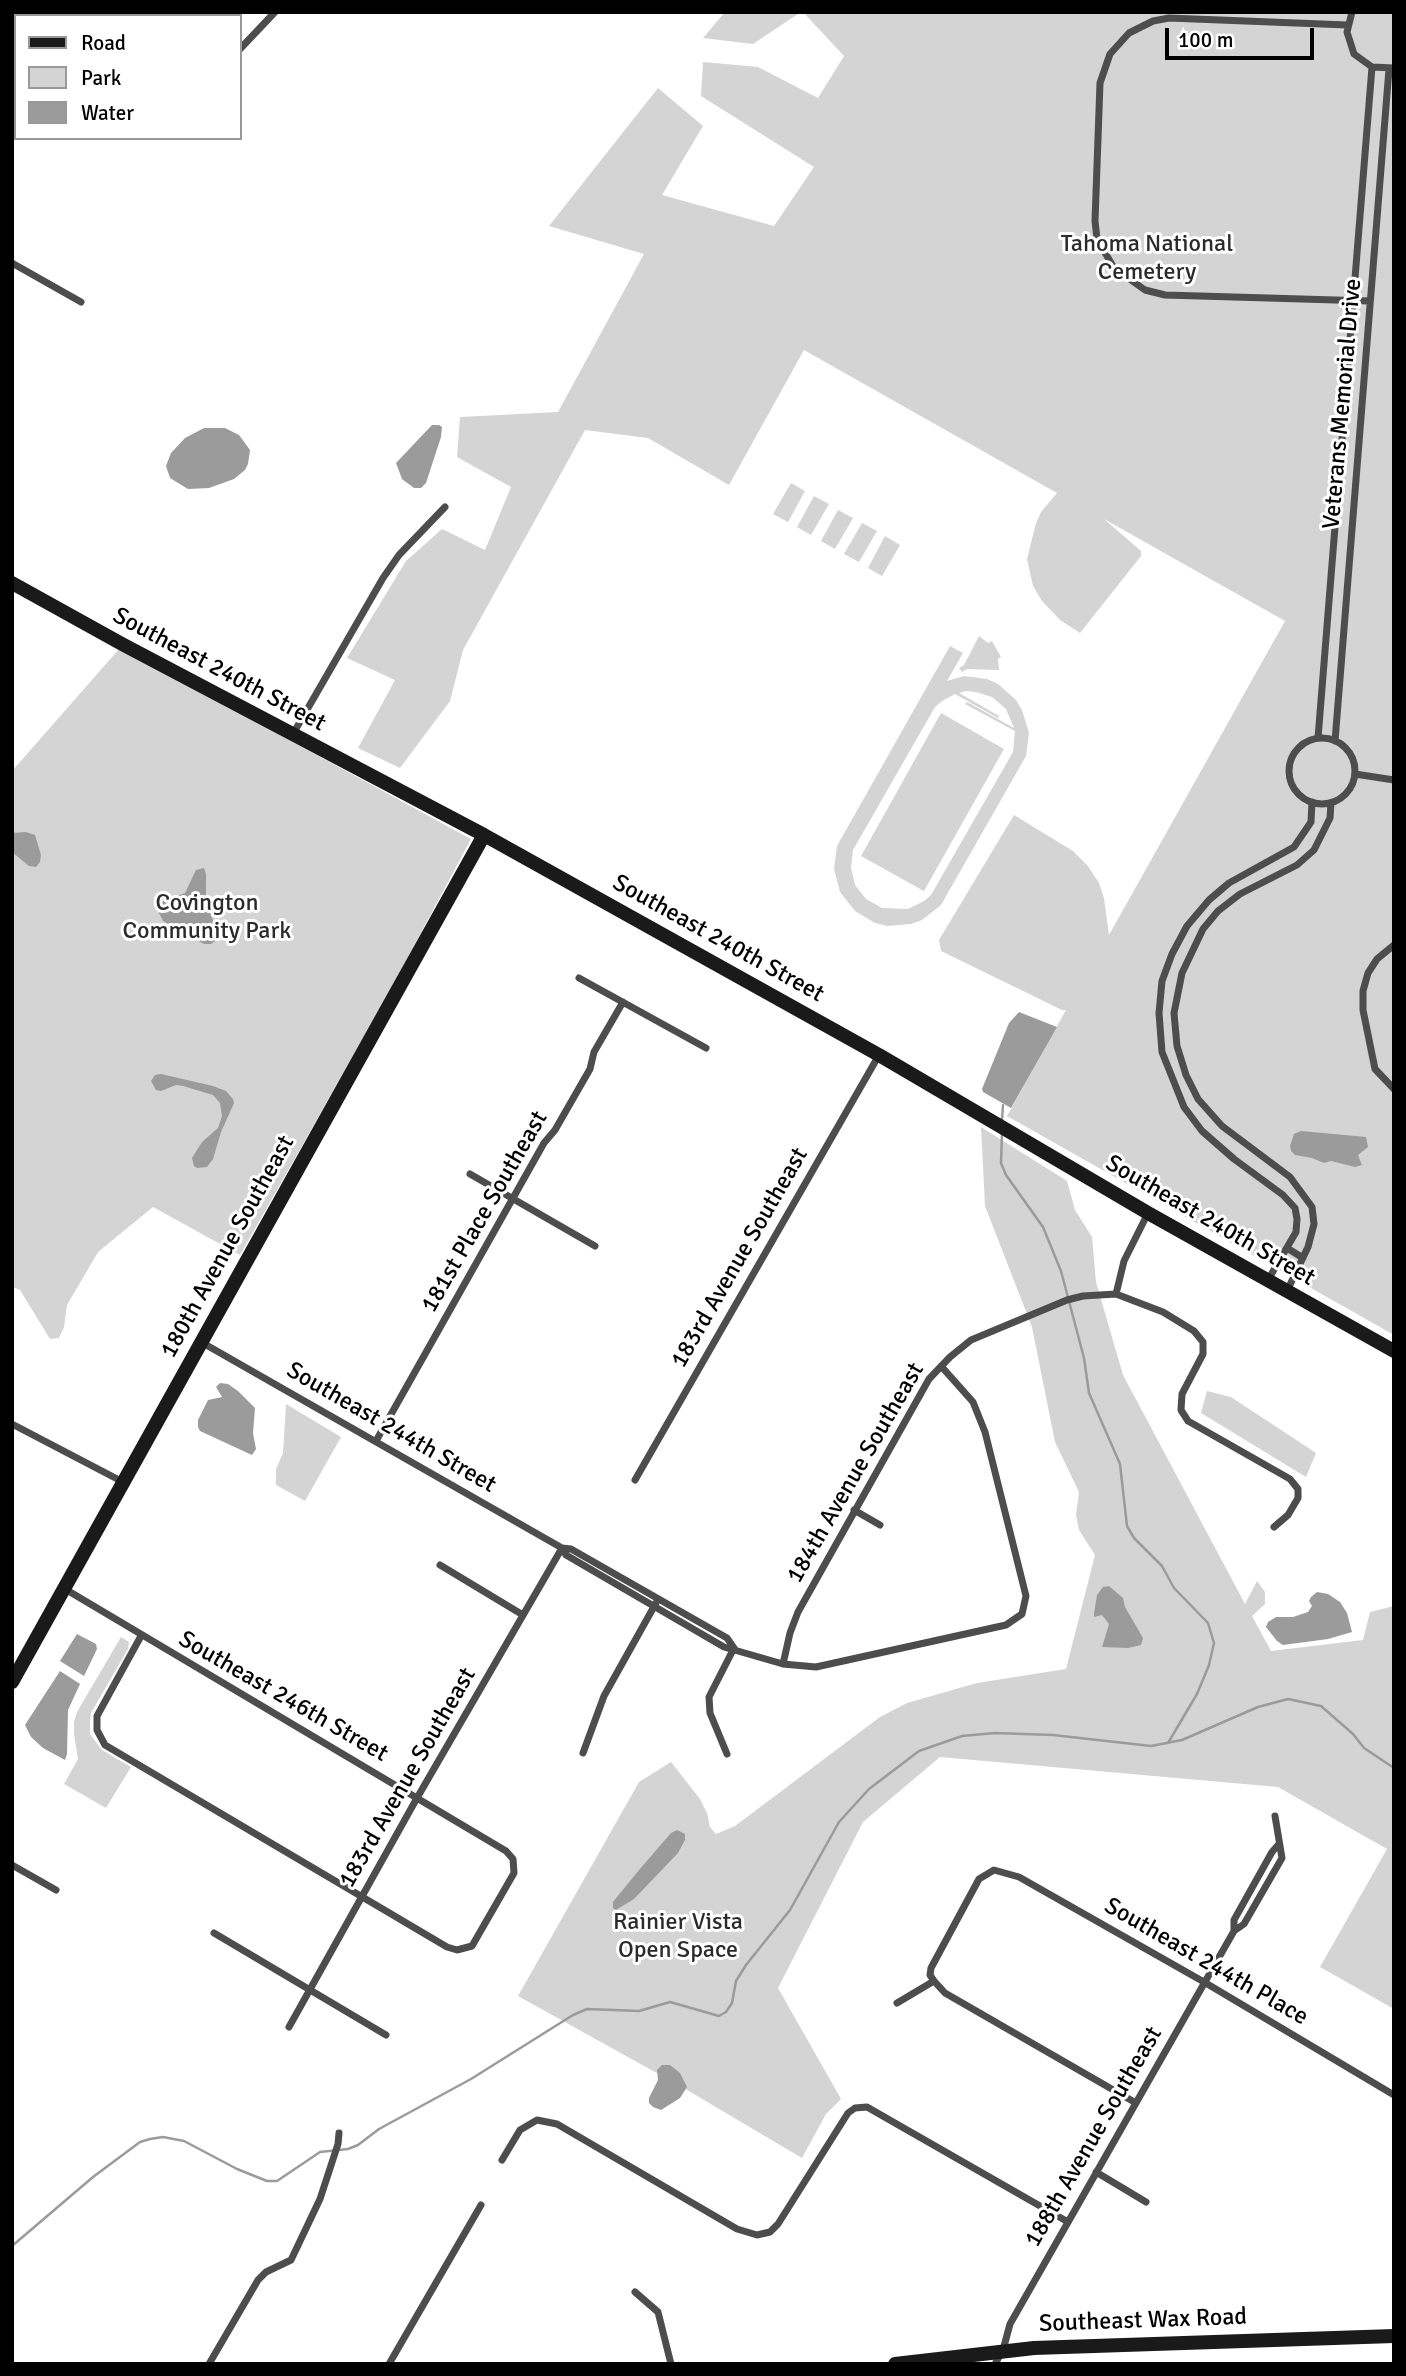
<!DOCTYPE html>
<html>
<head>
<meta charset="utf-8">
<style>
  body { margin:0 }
  #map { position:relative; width:1406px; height:2376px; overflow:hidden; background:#fff; font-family:Signika,sans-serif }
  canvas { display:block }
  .frame { position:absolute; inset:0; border:14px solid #000; pointer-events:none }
  .legend { position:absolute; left:14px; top:14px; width:228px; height:126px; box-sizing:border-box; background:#fff; border:2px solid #999; margin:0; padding:9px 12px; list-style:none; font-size:21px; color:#000 }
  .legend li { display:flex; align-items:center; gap:14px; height:35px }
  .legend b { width:35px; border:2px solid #999 }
  .scale { position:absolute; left:1165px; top:28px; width:149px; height:32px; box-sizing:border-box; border:4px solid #000; border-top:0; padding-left:9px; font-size:21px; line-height:24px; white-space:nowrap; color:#000; -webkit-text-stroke:5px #fff; paint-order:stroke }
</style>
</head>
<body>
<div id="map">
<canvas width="1406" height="2376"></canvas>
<div class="frame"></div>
<ul class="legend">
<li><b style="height:9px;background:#1a1a1a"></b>Road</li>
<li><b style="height:19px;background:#d4d4d4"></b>Park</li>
<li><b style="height:19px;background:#9b9b9b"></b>Water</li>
</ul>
<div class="scale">100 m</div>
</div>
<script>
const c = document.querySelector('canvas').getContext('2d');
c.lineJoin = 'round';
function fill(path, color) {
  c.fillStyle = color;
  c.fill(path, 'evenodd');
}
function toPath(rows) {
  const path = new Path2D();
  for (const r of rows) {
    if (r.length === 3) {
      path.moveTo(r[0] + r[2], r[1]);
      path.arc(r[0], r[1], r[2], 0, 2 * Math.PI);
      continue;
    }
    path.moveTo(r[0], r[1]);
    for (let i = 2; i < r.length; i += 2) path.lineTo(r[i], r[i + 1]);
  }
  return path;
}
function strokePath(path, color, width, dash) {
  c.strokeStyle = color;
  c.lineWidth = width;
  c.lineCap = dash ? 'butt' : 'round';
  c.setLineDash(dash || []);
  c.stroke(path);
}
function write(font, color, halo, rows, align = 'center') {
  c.font = font + ' Signika,sans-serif';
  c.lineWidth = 6;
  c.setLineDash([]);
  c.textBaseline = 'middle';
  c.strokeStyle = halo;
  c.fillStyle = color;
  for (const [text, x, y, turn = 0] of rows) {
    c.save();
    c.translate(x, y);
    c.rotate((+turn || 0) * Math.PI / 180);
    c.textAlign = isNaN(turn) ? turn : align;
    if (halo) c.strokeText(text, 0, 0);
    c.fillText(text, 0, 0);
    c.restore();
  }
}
fill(toPath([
  [725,12,801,12,753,44,703,38],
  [803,12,1394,12,1394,1335,1007,1116,1066,1010,1062,1010,941,951,939,940,1014,815,1073,851,1088,866,1099,883,1104,898,1109,935,1285,621,1104,519,1141,551,1141,556,1080,633,1060,620,1042,601,1033,586,1027,559,1036,523,1041,512,1057,493,804,350,729,485,648,438,585,430,463,650,450,701,400,768,358,748,395,680,347,658,406,561,442,529,485,550,511,487,457,457,460,417,558,412,644,254,549,226,658,88,703,126,662,195,774,226,814,167,701,96,703,62,758,67,818,98,844,56],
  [791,483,805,491,788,522,773,514],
  [814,496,829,504,811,535,797,527],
  [838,510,853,518,835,549,821,541],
  [862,523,877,531,859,562,844,554],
  [885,536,900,545,882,576,868,568],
  [979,636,988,643,992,641,1001,657,998,659,999,670,967,669,962,672,959,668,964,665],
  [950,646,963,653,947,681,964,676,987,679,998,684,1016,700,1022,710,1029,733,1026,756,941,905,922,920,911,924,887,926,875,923,855,911,840,892,834,869,837,846],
  [966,691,976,692,992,697,1006,709,1014,728,967,702,965,704,1015,731,1013,752,931,895,924,901,908,909,882,908,866,899,855,885,851,868,853,850,935,707,942,701,955,694,998,718,999,716,959,693],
  [120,648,471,839,386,998,240,1255,153,1207,98,1252,67,1305,64,1327,59,1338,50,1339,20,1290,12,1287,12,771],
  [941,713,1004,749,924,891,861,856],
  [981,1127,1067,1181,1075,1210,1092,1237,1096,1282,1123,1375,1245,1604,1257,1581,1265,1592,1265,1604,1252,1616,1271,1651,1363,1640,1370,1612,1394,1606,1394,2009,1320,1967,1387,1849,1278,1787,940,1757,863,1822,778,1988,841,2099,826,2114,802,2158,682,2087,518,1996,639,1782,671,1762,700,1799,707,1813,710,1827,716,1834,735,1826,880,1717,907,1703,977,1683,1066,1669,1095,1555,1079,1530,1076,1515,1079,1492,1055,1442,1032,1327,985,1206],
  [1207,1391,1231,1397,1316,1453,1306,1477,1201,1413],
  [286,1404,341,1437,305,1501,276,1485,276,1469,283,1453],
  [121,1637,129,1642,128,1649,91,1713,90,1723,90,1734,102,1750,131,1767,106,1808,64,1784,78,1759,74,1734,74,1722,77,1712]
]), '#d4d4d4');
fill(toPath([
  [432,425,439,425,442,427,441,437,426,483,421,488,414,488,402,479,396,463],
  [204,428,225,428,239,435,250,450,248,464,245,470,234,479,209,488,188,489,170,478,166,466,171,453,185,438],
  [26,832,35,835,41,855,40,862,36,867,29,866,12,852,12,833],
  [204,868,206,874,206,903,220,937,211,944,204,944,163,921,159,913,160,905,163,901,185,893,196,870],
  [1019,1012,1057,1027,1011,1108,983,1092,982,1089,1009,1023],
  [161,1074,213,1086,226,1091,233,1099,234,1103,221,1132,213,1159,207,1167,197,1168,194,1166,192,1158,202,1142,218,1128,222,1116,220,1103,213,1095,183,1086,176,1085,161,1091,156,1090,151,1081,155,1075],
  [1301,1131,1366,1137,1368,1147,1358,1155,1362,1165,1355,1167,1331,1161,1324,1163,1312,1158,1295,1155,1291,1151,1290,1146,1294,1134],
  [220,1383,228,1384,238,1391,255,1408,253,1433,256,1449,252,1455,200,1431,198,1427,198,1420,208,1400,222,1397,216,1387],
  [1109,1586,1123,1598,1125,1607,1143,1638,1141,1645,1128,1648,1102,1647,1109,1624,1102,1615,1094,1617,1094,1614,1097,1595,1103,1587],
  [1317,1592,1328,1594,1340,1602,1347,1613,1352,1632,1328,1639,1283,1645,1277,1641,1266,1627,1268,1622,1276,1617,1293,1617,1308,1612,1312,1606,1309,1601,1311,1597],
  [77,1634,96,1644,97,1649,84,1676,60,1661],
  [60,1671,80,1684,68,1710,67,1754,65,1760,43,1748,31,1737,25,1725],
  [677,1830,685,1834,685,1840,678,1853,634,1899,616,1910,613,1908,613,1902,639,1870,671,1833],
  [662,2065,670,2065,680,2073,687,2087,680,2098,661,2110,653,2107,649,2103,649,2098,658,2080,657,2070]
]), '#9b9b9b');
strokePath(toPath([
  [1002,1120,1003,1105],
  [1002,1133,1001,1163,1006,1175,1043,1227,1061,1271,1084,1358,1089,1393,1120,1464,1127,1526,1134,1538,1162,1566,1174,1588,1208,1623,1214,1643,1209,1665,1197,1694,1168,1743],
  [12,2246,93,2177,140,2142,150,2139,163,2137,184,2141,237,2169,267,2181,277,2181,320,2152,348,2149,358,2145,379,2129,471,2079,573,2015,587,2009,639,2011,670,2002,719,2016,726,2012,732,2003,736,1981,746,1965,790,1910,839,1822,869,1789,919,1751,962,1736,995,1733,1053,1735,1151,1746,1182,1740,1258,1707,1288,1699,1321,1706,1353,1734,1364,1748,1394,1768]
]), '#9b9b9b', 2.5);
strokePath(toPath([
  [131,12,137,16],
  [1352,12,1347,32,1354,54,1372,67,1394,68],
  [1347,25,1169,18,1153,21,1129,33,1110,54,1100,83,1095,221,1097,239,1114,268,1145,290,1165,295,1370,301],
  [240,49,275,12],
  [12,263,81,302],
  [293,734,383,578,399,555,445,507],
  [1318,738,1372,67],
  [1322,771,33],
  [1335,741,1389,69],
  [1355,774,1394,780],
  [1394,945,1377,959,1368,973,1363,991,1363,1010,1375,1069,1394,1089],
  [579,978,706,1048],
  [470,1174,595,1246],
  [1287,1248,1303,1258],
  [1268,1280,1296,1232,1297,1219,1295,1208,1283,1195,1234,1159,1202,1131,1184,1107,1162,1052,1159,1013,1162,981,1172,954,1187,926,1209,900,1229,883,1294,847,1311,822,1312,802],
  [1287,1291,1308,1247,1314,1224,1312,1207,1290,1177,1222,1126,1198,1099,1186,1075,1177,1046,1174,1013,1182,973,1203,929,1218,911,1240,894,1297,865,1314,850,1330,818,1331,803],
  [1116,1294,1124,1261,1148,1213],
  [201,1342,562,1548,417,1798,289,2027],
  [12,1424,123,1482],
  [376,1441,544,1143,555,1130,590,1069,594,1052,623,1002],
  [635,1480,879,1055],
  [854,1510,880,1525],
  [440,1565,523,1615],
  [65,1589,506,1851,513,1859,514,1873,472,1946,457,1950,447,1947,105,1745,97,1730,97,1716,141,1636],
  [734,1648,727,1638,571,1549,562,1548,566,1555,724,1647,783,1664,816,1667,1006,1625,1022,1614,1026,1596,985,1432,973,1402,941,1366],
  [783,1664,790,1633,798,1612,929,1379,950,1357,971,1340,1067,1300,1083,1296,1116,1294,1163,1312,1194,1331,1203,1342,1203,1354,1182,1394,1181,1410,1188,1421,1290,1479,1298,1489,1298,1498,1288,1515,1274,1527],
  [583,1753,604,1696,656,1603],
  [727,1754,710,1713,709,1697,734,1648],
  [1275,1816,1282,1858,1244,1924,1234,1931,1234,1920,1272,1852,1279,1844],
  [12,1865,56,1890],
  [214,1933,386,2035],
  [934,1981,945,1993,1136,2103],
  [897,2003,934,1981,930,1975,931,1968,979,1879,994,1870,1019,1877,1204,1982,1394,2095],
  [502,2160,520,2130,537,2120,557,2124,737,2229,757,2235,770,2232,778,2224,848,2113,855,2108,867,2107,1068,2222],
  [1096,2172,1146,2202],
  [635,2292,658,2312,671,2364],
  [209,2364,258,2280,266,2272,291,2260,320,2199,338,2144,339,2133],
  [389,2364,481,2205],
  [995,2364,1003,2350,1010,2324,1234,1931]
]), '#4d4d4d', 7);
strokePath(toPath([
  [12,583,122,644,484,835,879,1055,1148,1213,1394,1351],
  [12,1682,484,835],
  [895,2364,1034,2348,1394,2336]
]), '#1a1a1a', 14);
write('24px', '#2b2b2b', '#fff', [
  ["Tahoma National",1147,245],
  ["Cemetery",1147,273],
  ["Covington",207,904],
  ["Community Park",207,932],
  ["Rainier Vista",678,1923],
  ["Open Space",678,1951]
]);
write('24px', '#000', '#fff', [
  ["Veterans Memorial Drive",1343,404,-85],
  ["Southeast 240th Street",219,670,28],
  ["Southeast 240th Street",718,939,29],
  ["181st Place Southeast",485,1212,-60],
  ["Southeast 240th Street",1210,1221,30],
  ["180th Avenue Southeast",228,1247,-61],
  ["183rd Avenue Southeast",740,1258,-60],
  ["Southeast 244th Street",391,1428,30],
  ["184th Avenue Southeast",856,1473,-60],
  ["Southeast 246th Street",283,1697,30],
  ["183rd Avenue Southeast",408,1778,-60],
  ["Southeast 244th Place",1206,1962,30],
  ["188th Avenue Southeast",1094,2137,-60],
  ["Southeast Wax Road",1143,2321,-2]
]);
</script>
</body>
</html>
